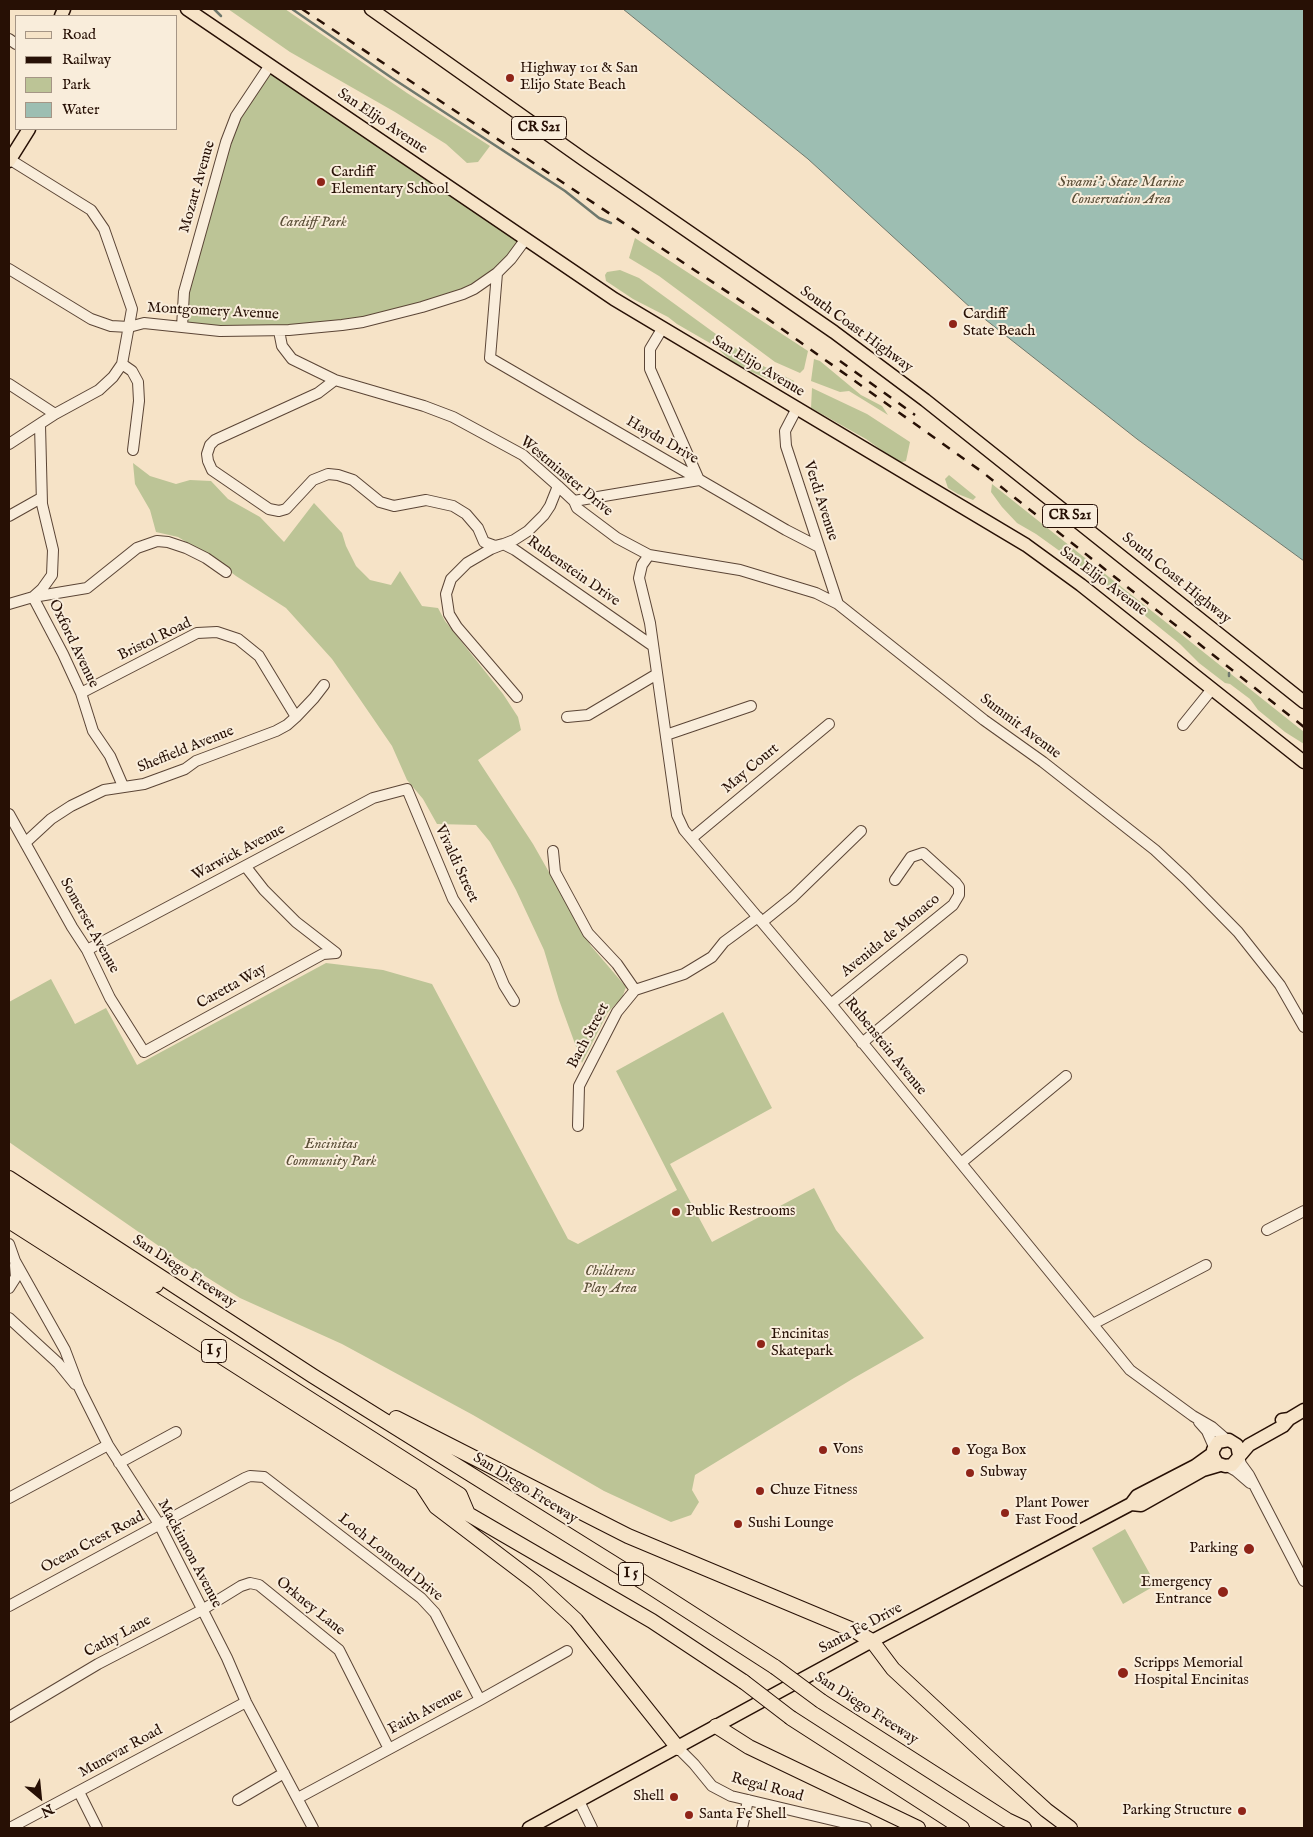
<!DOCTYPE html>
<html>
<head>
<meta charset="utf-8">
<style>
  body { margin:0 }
  #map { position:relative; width:1313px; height:1837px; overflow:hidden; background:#f6e3c7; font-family:"IM FELL English",serif }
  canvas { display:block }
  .frame { position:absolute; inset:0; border:10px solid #271005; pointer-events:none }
  .legend { position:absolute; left:15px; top:15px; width:162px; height:115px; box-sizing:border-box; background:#f9eddb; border:1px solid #a59585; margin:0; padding:6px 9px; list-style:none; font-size:15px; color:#271005 }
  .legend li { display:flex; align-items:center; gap:10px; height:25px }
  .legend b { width:25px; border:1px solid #a59585 }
  .north { position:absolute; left:15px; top:1772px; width:50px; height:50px; -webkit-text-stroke:4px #f9eddb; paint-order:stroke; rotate:152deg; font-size:14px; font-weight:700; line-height:20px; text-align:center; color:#271005 }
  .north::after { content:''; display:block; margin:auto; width:18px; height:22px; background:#271005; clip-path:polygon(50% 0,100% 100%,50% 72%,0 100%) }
</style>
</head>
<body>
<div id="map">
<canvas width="1313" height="1837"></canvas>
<div class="frame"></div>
<ul class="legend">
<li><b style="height:6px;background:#f6e3c7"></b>Road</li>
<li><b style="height:6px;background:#271005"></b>Railway</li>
<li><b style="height:14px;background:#bcc496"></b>Park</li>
<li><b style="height:14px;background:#9dbeb2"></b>Water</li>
</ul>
<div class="north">N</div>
</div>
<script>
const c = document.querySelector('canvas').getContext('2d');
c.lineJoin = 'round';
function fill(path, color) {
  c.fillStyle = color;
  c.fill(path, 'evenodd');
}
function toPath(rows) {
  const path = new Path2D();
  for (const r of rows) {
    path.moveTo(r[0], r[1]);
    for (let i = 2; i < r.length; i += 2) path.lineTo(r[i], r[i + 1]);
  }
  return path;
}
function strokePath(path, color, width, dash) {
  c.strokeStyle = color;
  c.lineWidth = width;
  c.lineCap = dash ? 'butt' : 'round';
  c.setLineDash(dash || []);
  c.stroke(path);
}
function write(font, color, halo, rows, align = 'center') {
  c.font = font + ' "IM FELL English",serif';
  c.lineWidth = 4;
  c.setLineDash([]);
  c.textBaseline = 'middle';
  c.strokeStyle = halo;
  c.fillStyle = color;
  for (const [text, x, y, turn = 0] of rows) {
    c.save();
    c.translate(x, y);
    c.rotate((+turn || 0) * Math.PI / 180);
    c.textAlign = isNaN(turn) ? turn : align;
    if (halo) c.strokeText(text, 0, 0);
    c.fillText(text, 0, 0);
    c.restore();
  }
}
fill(toPath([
  [228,9,285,9,407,93,490,146,478,162,467,163,446,144,395,112,290,52],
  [270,65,525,240,473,290,346,324,183,327,182,308,226,143],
  [635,238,808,351,804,369,800,373,775,362,659,276,629,258],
  [620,270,639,278,731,345,761,365,794,381,793,384,783,386,745,369,729,359,715,346,677,324,668,317,633,299,606,281,605,275,607,272],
  [814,359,820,361,861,395,882,406,888,415,849,391,840,392,811,381],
  [812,388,867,414,910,442,906,461,899,463,866,439,811,408],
  [133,463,150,476,176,484,190,480,211,481,228,499,260,517,284,542,314,503,342,533,346,546,356,566,370,580,391,585,400,571,422,606,438,608,445,621,503,694,518,717,521,730,478,760,533,844,591,946,626,987,622,998,608,1012,582,1063,559,1000,544,950,516,890,490,842,476,825,437,824,423,799,407,780,392,746,357,695,332,659,286,608,236,576,211,557,178,537,156,532,150,510,135,484],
  [949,475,976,497,973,500,958,494,948,488,945,479],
  [992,484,1304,732,1304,744,1285,732,1258,710,1250,699,1230,684,1225,683,1199,663,1180,644,1107,585,1036,534,1017,523,1002,507,991,492],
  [326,963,383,970,432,984,568,1239,578,1244,677,1190,616,1071,723,1012,772,1108,670,1164,712,1242,814,1188,836,1230,924,1338,854,1378,695,1475,692,1490,699,1502,691,1515,671,1522,604,1491,473,1415,342,1344,240,1298,179,1260,9,1142,9,1002,51,979,75,1024,106,1008,137,1065],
  [1125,1529,1156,1585,1123,1604,1092,1548]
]), '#bcc496');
const water = toPath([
  [623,9,1304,9,1304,561,1137,439,972,309,808,159,623,9]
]);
fill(water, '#9dbeb2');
strokePath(water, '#6e786d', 1);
strokePath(toPath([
  [214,9,221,16],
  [292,9,392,78,565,191,599,218,611,223],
  [1229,676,1229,673]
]), '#6e786d', 2.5);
const minor = toPath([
  [9,39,16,44],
  [9,159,91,210,104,229,132,309,122,364,113,377,99,390,55,414,9,444],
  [9,269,91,319,111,326,129,327,144,323,220,331,289,330,342,325,363,322,422,307,463,294,474,289,497,273,511,259,525,240],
  [497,273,490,358,786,530,819,547],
  [182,327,184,292,226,142,236,116,270,65],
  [279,331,282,346,292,359,335,380,424,406,453,417,523,455,558,486,574,501,577,508,617,538,649,555,740,570,816,593,838,604,984,720,1043,762,1155,850,1186,879,1238,932,1280,985,1304,1027],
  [122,364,132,371,138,382,139,401,133,450],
  [335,380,318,393,215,440,210,445,207,454,208,461,212,470,269,509,279,511,286,509,313,480,328,474,338,475,353,480,380,502,394,506,426,500,453,506,466,514,478,528,484,542,495,546,503,544,515,550,653,646],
  [9,384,55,414],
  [797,408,785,431,786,446,838,604],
  [40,425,42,504,53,550,52,575,42,589,33,597,63,654,81,693,93,731,110,756,123,786],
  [574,501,699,480,650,369,650,349,662,329],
  [9,516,41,498],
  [649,555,642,565,639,578,650,623,677,815,684,830,831,1004,1130,1370,1193,1416,1212,1427,1227,1440],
  [9,604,33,597,87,588,137,548,157,541,168,542,186,548,206,558,226,572],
  [81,693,197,633,217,632,238,639,259,656,296,717],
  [517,697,457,627,449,614,446,594,451,579,467,563,491,549,514,540,528,531,544,515,550,506,558,486],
  [567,717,588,715,657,674],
  [1183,725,1212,689],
  [666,735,751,706],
  [9,814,72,927,87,950,110,998,144,1052,323,954,336,953],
  [692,838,829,724],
  [25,843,51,819,71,806,104,790,144,784,185,769,196,761,276,731,287,725,296,717,314,698,324,685],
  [553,851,555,872,588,933,617,964,635,990],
  [246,867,264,890,296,922,336,953],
  [762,922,793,897,861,831],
  [87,950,373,798,407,789,453,899,494,961,504,985,514,1001],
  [831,1004,953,905,959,895,959,887,956,883,923,853,911,857,895,880],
  [862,1043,962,960],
  [578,1126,579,1086,617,1012,635,990,684,974,712,957,724,942,758,917],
  [961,1163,1066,1076],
  [1267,1230,1304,1211],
  [9,1244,15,1261,65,1350,79,1387,108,1445,159,1524,227,1658,246,1702,313,1828],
  [9,1288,16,1277,15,1265],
  [9,1318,58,1363,75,1384],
  [1093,1324,1206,1265],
  [1199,1422,1207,1431,1214,1447],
  [1239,1457,1241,1464,1249,1475,1304,1581],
  [119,1463,176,1432],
  [1227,1466,1236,1471,1250,1483],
  [9,1498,108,1445],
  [9,1606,245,1478,250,1476,264,1477,421,1598,435,1613,480,1700],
  [9,1717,98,1664,202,1610,241,1586,250,1583,259,1585,339,1650,389,1749],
  [678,1748,694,1764,712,1786,731,1796,866,1828],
  [79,1792,97,1828],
  [298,1798,480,1700,567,1651],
  [238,1800,284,1773],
  [579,1801,592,1828],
  [10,1828,246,1702],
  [742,1828,748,1800]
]);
const major = toPath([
  [187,9,614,299,1026,545,1081,585,1304,762],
  [371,9,583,159,834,332,925,400,1304,702],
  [61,16,64,9],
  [9,161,29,129],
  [1282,1420,1289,1419,1304,1410],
  [1239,1455,1237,1445,1229,1440,1218,1442,1213,1450,1213,1456,1217,1463,1225,1466,1232,1465,1249,1445,1283,1426,1289,1419],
  [1131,1504,1141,1505,1203,1470,1220,1465],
  [529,1828,872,1641,1131,1504,1137,1496,1195,1466,1213,1453]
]);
const highway = toPath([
  [9,1178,313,1376,629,1573,775,1667],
  [9,1191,156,1285],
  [9,1207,460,1495,468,1514],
  [9,1221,468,1514,652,1621,744,1682],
  [396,1418,628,1536,855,1631,872,1641,893,1669,989,1758,1046,1810,1070,1828],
  [423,1487,436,1507,536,1583,576,1620,678,1748],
  [821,1701,1007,1820,1024,1828],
  [791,1718,962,1828],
  [716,1726,749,1747,918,1828]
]);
strokePath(minor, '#5b4536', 12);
strokePath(major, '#271005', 15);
strokePath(highway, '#271005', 16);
strokePath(minor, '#f9eddb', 10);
strokePath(major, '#f6e3c7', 12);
strokePath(highway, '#f6e3c7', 14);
strokePath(toPath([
  [302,9,765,317,981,471,1304,727],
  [840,361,915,415]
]), '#271005', 2.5, [9, 9]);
const highwayBridge = toPath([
  [775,1667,821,1701],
  [744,1682,791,1718]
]);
strokePath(highwayBridge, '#271005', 16, []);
strokePath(highwayBridge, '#f6e3c7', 14);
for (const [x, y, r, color] of [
  [510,78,5,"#8f2418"],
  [321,182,5,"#8f2418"],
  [953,324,5,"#8f2418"],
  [676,1212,5,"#8f2418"],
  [761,1344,5,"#8f2418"],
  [823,1450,5,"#8f2418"],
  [956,1451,5,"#8f2418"],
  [970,1473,5,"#8f2418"],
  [760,1491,5,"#8f2418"],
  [1005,1513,5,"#8f2418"],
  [738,1524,5,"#8f2418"],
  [1249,1549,6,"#8f2418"],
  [1223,1592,6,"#8f2418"],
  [1123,1673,6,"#8f2418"],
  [674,1797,5,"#8f2418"],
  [1242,1811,5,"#8f2418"],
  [689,1815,5,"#8f2418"]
]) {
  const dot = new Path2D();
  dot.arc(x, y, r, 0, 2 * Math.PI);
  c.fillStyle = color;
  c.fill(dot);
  strokePath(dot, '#f9eddb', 2);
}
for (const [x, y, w] of [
  [539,128,55],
  [1070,516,55],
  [214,1351,25],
  [631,1574,25]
]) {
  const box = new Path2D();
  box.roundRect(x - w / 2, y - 11.5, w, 23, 4);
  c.fillStyle = '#f9eddb';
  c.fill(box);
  strokePath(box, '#271005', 1);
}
write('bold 14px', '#271005', null, [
  ["CR S21",539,128],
  ["CR S21",1070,516],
  ["I 5",214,1351],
  ["I 5",631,1574]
]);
write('15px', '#271005', '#f9eddb', [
  ["Highway 101 & San",520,69],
  ["Elijo State Beach",520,86],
  ["Cardiff",331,173],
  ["Elementary School",331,190],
  ["Cardiff",963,315],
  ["State Beach",963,332],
  ["Public Restrooms",686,1212],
  ["Encinitas",771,1335],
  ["Skatepark",771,1352],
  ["Vons",833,1450],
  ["Yoga Box",966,1451],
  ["Subway",980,1473],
  ["Chuze Fitness",770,1491],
  ["Plant Power",1015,1504],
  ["Fast Food",1015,1521],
  ["Sushi Lounge",748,1524],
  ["Parking",1238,1549,"right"],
  ["Emergency",1212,1583,"right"],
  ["Entrance",1212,1600,"right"],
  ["Scripps Memorial",1134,1664],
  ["Hospital Encinitas",1134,1681],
  ["Shell",664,1797,"right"],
  ["Parking Structure",1232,1811,"right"],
  ["Santa Fe Shell",699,1815]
], 'left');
write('15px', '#271005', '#f9eddb', [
  ["San Elijo Avenue",382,122,34],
  ["Mozart Avenue",198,187,-74],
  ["Montgomery Avenue",213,312,3],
  ["South Coast Highway",856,330,36],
  ["San Elijo Avenue",758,367,31],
  ["Haydn Drive",662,441,30],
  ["Westminster Drive",566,477,40],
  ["Verdi Avenue",820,501,72],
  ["Rubenstein Drive",573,572,35],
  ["South Coast Highway",1176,579,39],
  ["San Elijo Avenue",1103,582,37],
  ["Bristol Road",155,640,-26],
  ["Oxford Avenue",73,644,64],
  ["Summit Avenue",1020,727,37],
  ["Sheffield Avenue",186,750,-22],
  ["May Court",751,769,-40],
  ["Warwick Avenue",239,853,-28],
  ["Vivaldi Street",456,864,65],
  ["Somerset Avenue",89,926,61],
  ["Avenida de Monaco",891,936,-39],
  ["Caretta Way",232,987,-29],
  ["Bach Street",589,1036,-62],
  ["Rubenstein Avenue",885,1047,51],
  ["San Diego Freeway",184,1272,33],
  ["San Diego Freeway",525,1489,32],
  ["Ocean Crest Road",93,1543,-28],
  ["Mackinnon Avenue",189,1554,62],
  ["Loch Lomond Drive",390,1558,39],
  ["Orkney Lane",310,1607,39],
  ["Santa Fe Drive",861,1629,-28],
  ["Cathy Lane",118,1637,-28],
  ["San Diego Freeway",866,1709,33],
  ["Faith Avenue",426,1712,-28],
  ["Munevar Road",121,1752,-29],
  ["Regal Road",767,1788,15]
]);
write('italic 15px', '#5b4f38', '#f9eddb', [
  ["Swami's State Marine",1121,183],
  ["Conservation Area",1121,200],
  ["Cardiff Park",313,223],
  ["Encinitas",331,1145],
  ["Community Park",331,1162],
  ["Childrens",610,1272],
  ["Play Area",610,1289]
]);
</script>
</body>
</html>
